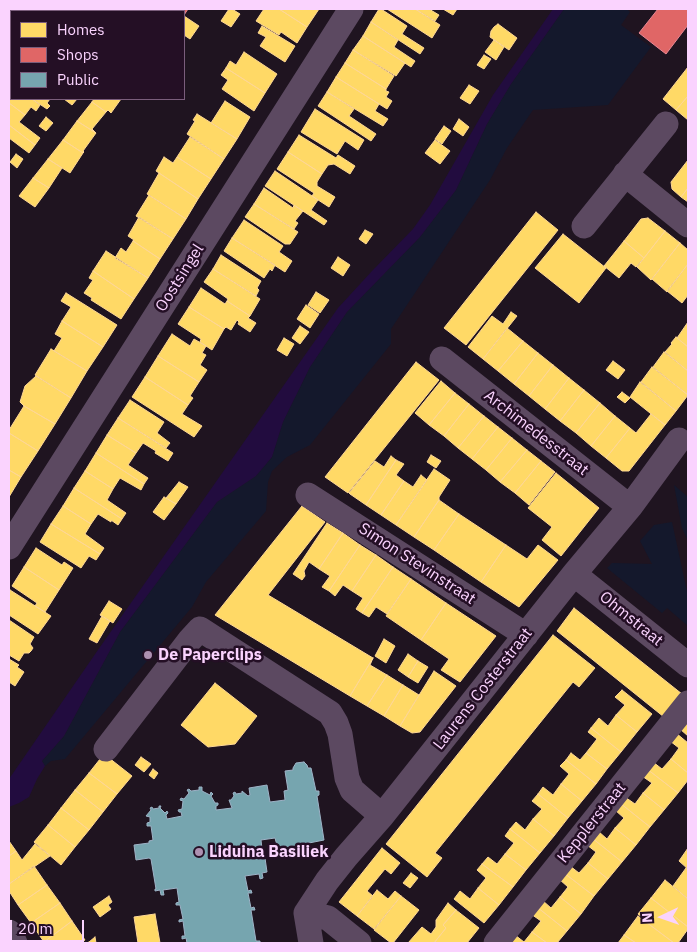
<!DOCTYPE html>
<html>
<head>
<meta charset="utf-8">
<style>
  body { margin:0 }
  #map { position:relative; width:697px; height:952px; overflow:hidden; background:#1f1420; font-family:"IBM Plex Sans",sans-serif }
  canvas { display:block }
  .frame { position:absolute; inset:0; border:10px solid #fad3fe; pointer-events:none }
  .legend { position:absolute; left:10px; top:10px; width:175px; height:90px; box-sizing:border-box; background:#240f25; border:1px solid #7a5d7c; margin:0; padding:6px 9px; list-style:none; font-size:15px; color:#fad3fe }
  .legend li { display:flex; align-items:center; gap:10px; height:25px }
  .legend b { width:25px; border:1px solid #7a5d7c }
  .north { position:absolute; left:637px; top:892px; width:50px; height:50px; -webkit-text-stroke:4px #240f25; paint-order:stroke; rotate:267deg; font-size:14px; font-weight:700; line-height:20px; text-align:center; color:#fad3fe }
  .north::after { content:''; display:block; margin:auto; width:18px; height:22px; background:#fad3fe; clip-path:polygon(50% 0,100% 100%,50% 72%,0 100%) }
  .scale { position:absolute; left:10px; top:920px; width:74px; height:22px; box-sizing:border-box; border:2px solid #fad3fe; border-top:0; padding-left:6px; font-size:15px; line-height:18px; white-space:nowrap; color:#fad3fe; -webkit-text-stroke:4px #240f25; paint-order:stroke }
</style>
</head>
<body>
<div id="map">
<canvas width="697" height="952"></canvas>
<div class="frame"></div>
<ul class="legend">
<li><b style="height:14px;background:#ffd966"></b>Homes</li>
<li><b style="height:14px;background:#e06666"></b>Shops</li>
<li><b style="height:14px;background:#76a5af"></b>Public</li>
</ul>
<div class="north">N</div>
<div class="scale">20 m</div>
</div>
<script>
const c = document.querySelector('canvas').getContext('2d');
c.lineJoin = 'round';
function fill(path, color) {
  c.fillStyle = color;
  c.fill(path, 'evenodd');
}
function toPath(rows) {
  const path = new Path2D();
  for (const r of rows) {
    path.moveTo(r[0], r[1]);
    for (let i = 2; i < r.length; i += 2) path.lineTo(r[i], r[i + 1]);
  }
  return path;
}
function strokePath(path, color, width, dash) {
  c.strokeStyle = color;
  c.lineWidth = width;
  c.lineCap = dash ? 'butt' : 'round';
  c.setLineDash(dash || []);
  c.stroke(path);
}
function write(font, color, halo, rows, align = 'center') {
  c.font = font + ' "IBM Plex Sans",sans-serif';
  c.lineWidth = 5;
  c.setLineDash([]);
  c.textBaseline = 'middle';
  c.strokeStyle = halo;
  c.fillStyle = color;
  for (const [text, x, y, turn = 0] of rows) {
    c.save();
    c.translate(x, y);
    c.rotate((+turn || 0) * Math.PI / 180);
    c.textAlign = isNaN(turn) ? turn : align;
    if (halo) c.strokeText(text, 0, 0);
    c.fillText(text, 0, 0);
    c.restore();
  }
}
fill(toPath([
  [564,9,627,9,630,12,621,25,651,47,608,105,533,110,507,148,490,180,391,329,391,344,310,445,287,457,272,471,268,482,266,511,206,582,192,607,65,759,51,761,45,766,42,761,64,736,120,632,217,502,256,476,272,457,283,422,310,367,347,312,420,237,456,190,487,124,511,84],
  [674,485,688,497,688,541,682,528],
  [672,522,688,596,688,626,667,608,662,613,607,568,612,563,652,564,640,541,654,525]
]), '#14182c');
fill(toPath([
  [553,9,564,9,511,84,487,124,456,190,420,237,347,312,310,367,283,422,272,457,256,476,217,502,120,632,64,736,42,761,45,766,37,779,29,797,19,803,9,807,9,779,100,647,338,308,372,271,413,229,430,205,493,95]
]), '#220c3f');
const homes = toPath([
  [9,9,34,9,32,11,11,12,9,9],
  [73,9,88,9,91,11,71,11,73,9],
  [88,9,117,9,120,11,91,11,88,9],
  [117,9,129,9,133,11,120,11,117,9],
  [229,9,232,9,240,14,231,27,221,21,229,9],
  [264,9,279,9,307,27,297,43,281,32,279,35,256,21,264,9],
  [279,9,319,9,307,27,279,9],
  [379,9,381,9,407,26,402,34,424,48,420,54,371,22,379,9],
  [387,9,415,9,440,25,432,38,387,9],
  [415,9,429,9,439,15,435,21,415,9],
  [443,9,457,9,453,15,443,9],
  [9,10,11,12,11,34,9,32,9,10],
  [184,16,199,26,190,39,184,35,184,16],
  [371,22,398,40,394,47,415,61,411,67,363,36,371,22],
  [498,24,517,38,509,50,490,37,491,31,494,27,498,24],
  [262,26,295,46,285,62,260,46,266,37,258,33,262,26],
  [363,36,405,63,396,76,353,50,363,36],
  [494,40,504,47,496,60,485,52,494,40],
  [353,50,394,76,386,89,345,63,353,50],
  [244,52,277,74,265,93,226,68,230,61,236,65,244,52],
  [484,55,491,59,484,69,477,65,484,55],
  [345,63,386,89,386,91,389,92,386,97,392,101,387,109,336,77,345,63],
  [688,67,688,96,676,110,663,99,688,67],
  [226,68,265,93,254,111,222,89,228,80,221,75,226,68],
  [336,77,379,104,375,111,388,119,383,126,327,92,336,77],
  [469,85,479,91,470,104,460,98,469,85],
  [11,88,11,99,32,99,40,105,36,111,31,107,25,115,9,103,9,91,11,88],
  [327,92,354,109,349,116,376,134,371,141,318,106,327,92],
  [688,96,688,120,676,110,688,96],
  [32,99,50,99,47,103,50,106,47,109,32,99],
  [64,99,77,99,72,105,64,99],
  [94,99,121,99,111,113,108,110,106,112,92,102,94,99],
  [225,101,250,117,237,139,211,123,225,101],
  [92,102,106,112,92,129,96,133,77,121,92,102],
  [9,103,25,115,19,122,40,138,35,145,9,125,9,103],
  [315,109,364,140,358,150,345,141,337,154,301,132,315,109],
  [197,114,237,139,224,159,187,134,195,121,193,120,197,114],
  [46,117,53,123,46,131,39,126,46,117],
  [459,119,469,127,463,136,453,129,459,119],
  [77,121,96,133,83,151,84,152,83,153,63,140,77,121],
  [9,125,35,145,29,153,9,138,9,125],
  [444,126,451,131,442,144,435,139,444,126],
  [299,135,336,158,338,155,355,166,350,174,334,164,328,165,322,174,288,152,299,135],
  [190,137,224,159,211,179,177,157,190,137],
  [63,140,83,153,70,173,48,159,63,140],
  [435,140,450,151,440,164,425,153,435,140],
  [288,152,322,174,317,182,317,186,335,197,329,207,312,196,314,193,277,169,288,152],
  [16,154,23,159,17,168,10,162,16,154],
  [164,157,173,163,177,157,211,179,198,199,156,171,164,157],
  [48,159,62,168,49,188,33,178,48,159],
  [688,160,688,188,681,197,672,189,671,182,688,160],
  [275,171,318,200,311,210,327,221,324,225,265,186,275,171],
  [159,173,198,199,186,219,147,194,159,173],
  [33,178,49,188,35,207,19,196,33,178],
  [264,188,293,208,294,205,303,211,295,221,298,223,294,229,254,204,264,188],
  [688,188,688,202,681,197,688,188],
  [149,195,186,219,173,239,136,216,149,195],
  [254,204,298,232,290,244,285,244,245,217,254,204],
  [536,212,558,230,466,345,444,328,536,212],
  [139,217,173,239,160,259,133,241,134,240,128,236,139,217],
  [648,218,665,231,644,258,624,241,641,219,648,218],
  [244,220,283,246,279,252,292,261,285,272,232,238,244,220],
  [365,230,373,234,366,244,359,239,365,230],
  [665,231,680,243,651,280,637,267,665,231],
  [563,234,606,268,579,303,535,268,563,234],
  [232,238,275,265,272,271,270,269,264,278,224,251,232,238],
  [133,241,160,259,148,278,115,258,121,248,126,252,133,241],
  [624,241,644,258,636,267,631,263,619,278,604,266,624,241],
  [680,243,688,250,688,264,667,292,652,279,680,243],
  [106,251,148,278,134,299,93,271,106,251],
  [221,255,261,281,257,288,259,290,256,296,213,269,221,255],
  [338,257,350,265,343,276,331,268,338,257],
  [688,264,688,295,682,303,667,291,688,264],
  [213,269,260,299,250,316,227,301,228,299,204,282,213,269],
  [93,271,134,299,121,319,91,300,92,298,84,293,93,280,89,278,93,271],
  [201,288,225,304,227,301,250,316,248,318,256,323,250,332,238,324,239,322,237,320,231,330,226,327,224,329,189,307,201,288],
  [316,292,329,300,320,313,308,305,316,292],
  [66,293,117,325,103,347,62,321,71,307,61,301,66,293],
  [306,305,319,314,310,328,297,319,306,305],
  [189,307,224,329,212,350,200,342,201,339,178,324,189,307],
  [511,312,517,316,483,359,468,347,492,316,503,324,511,312],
  [62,321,103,347,87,371,54,351,62,338,55,334,62,321],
  [688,322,688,347,677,338,688,322],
  [300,326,309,332,300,344,292,338,300,326],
  [507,328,523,341,498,371,483,359,507,328],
  [172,334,190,346,194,339,206,346,202,353,206,355,200,365,207,370,199,382,158,356,172,334],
  [676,337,688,347,688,371,665,352,672,344,671,343,676,337],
  [284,338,294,344,287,356,277,350,284,338],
  [523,341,538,353,514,384,498,371,523,341],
  [51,349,87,371,71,398,35,375,51,349],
  [664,352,688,371,688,395,653,367,664,352],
  [538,353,553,365,529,396,514,384,538,353],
  [158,356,199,382,190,396,193,398,188,405,145,377,158,356],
  [613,361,625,370,618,379,606,370,613,361],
  [416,362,439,380,348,493,325,477,416,362],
  [553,365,569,378,545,409,529,396,553,365],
  [652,367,688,395,676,411,641,382,652,367],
  [36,376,71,398,55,424,24,406,20,402,25,386,36,376],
  [145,377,188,405,182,414,202,426,194,437,132,397,145,377],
  [569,378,584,390,560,421,545,409,569,378],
  [441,381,455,393,429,425,415,413,441,381],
  [640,382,676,411,665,425,630,397,640,382],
  [584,390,600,403,576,433,560,421,584,390],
  [622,392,630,398,625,403,617,397,622,392],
  [455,393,469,404,444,436,429,425,455,393],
  [130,400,164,422,157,433,170,443,166,448,118,418,130,400],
  [600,403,615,416,591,446,576,433,600,403],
  [469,404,484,416,458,448,444,436,469,404],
  [24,406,55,424,38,451,9,433,9,430,24,406],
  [651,414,665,425,629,471,622,471,606,458,630,428,636,433,651,414],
  [484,416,498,427,472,459,458,448,484,416],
  [615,416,630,428,606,458,591,446,615,416],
  [118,418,173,453,168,461,155,453,156,451,143,443,136,453,107,435,118,418],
  [498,427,512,438,486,470,472,459,498,427],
  [9,433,38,451,21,477,9,470,9,433],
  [107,435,136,453,128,465,148,478,144,484,96,453,107,435],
  [512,438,527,450,500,482,486,470,512,438],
  [527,450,541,461,515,493,500,482,527,450],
  [96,453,144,484,141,490,120,478,113,489,85,471,96,453],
  [431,455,441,461,436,468,427,462,431,455],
  [391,456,396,460,366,505,350,494,349,493,375,461,384,467,391,456],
  [396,460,404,464,396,475,404,481,381,515,366,505,396,460],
  [541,461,555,472,529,505,515,493,541,461],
  [434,469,450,480,439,497,439,500,414,537,396,525,434,469],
  [9,470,21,477,9,497,9,470],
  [85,471,113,489,107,500,126,513,122,519,74,488,85,471],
  [556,473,599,508,561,556,542,540,552,527,528,508,556,473],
  [421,475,427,480,396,525,381,515,404,481,413,487,421,475],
  [179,482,188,487,176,504,166,498,179,482],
  [74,488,122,519,118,525,111,520,111,522,98,514,91,524,63,506,74,488],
  [164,497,176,504,164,520,153,512,164,497],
  [439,500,459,514,434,550,414,537,439,500],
  [63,506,91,524,85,534,104,548,100,554,51,524,63,506],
  [302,506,325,522,268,595,373,658,350,696,215,615,302,506],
  [459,514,506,545,481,582,434,550,459,514],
  [327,523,343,533,319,569,309,562,304,571,305,576,302,580,293,574,327,523],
  [51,524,100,554,96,560,89,556,81,568,40,542,51,524],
  [343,533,360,545,329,591,322,587,330,576,319,569,343,533],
  [360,545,376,555,352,591,343,585,335,596,329,591,360,545],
  [506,545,527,559,538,545,558,560,519,607,481,582,506,545],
  [36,548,62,565,64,562,73,568,59,590,24,567,36,548],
  [376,555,393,567,362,613,356,609,363,598,352,591,376,555],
  [24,567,59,590,45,612,35,606,37,603,12,586,24,567],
  [393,567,411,579,387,614,376,607,369,617,362,613,393,567],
  [411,579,446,603,421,640,386,616,411,579],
  [10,590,51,616,38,634,9,615,9,591,10,590],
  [109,601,122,609,113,623,100,615,109,601],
  [446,603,496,636,460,682,441,670,449,659,421,640,446,603],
  [574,608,682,694,664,717,557,631,574,608],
  [102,616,110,621,97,643,89,639,102,616],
  [9,620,34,637,30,644,33,648,31,651,29,653,24,653,19,661,9,655,9,620],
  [553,635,595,668,579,687,573,682,435,853,442,858,427,877,386,844,553,635],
  [384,639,395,646,386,663,375,656,384,639],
  [408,654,418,661,408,677,398,670,408,654],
  [373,658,370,665,387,675,367,706,350,696,373,658],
  [9,659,19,665,17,667,24,672,15,686,9,682,9,659],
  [418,661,428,667,418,683,408,677,418,661],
  [434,671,456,686,420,732,412,733,400,726,434,671],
  [387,675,403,685,384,716,367,706,387,675],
  [215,683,257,716,235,744,208,747,181,725,215,683],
  [403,685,419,695,400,726,384,716,403,685],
  [622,690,652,714,637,732,616,715,625,705,615,697,622,690],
  [616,715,637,732,621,752,591,728,599,718,608,726,616,715],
  [688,718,688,736,680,729,688,718],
  [591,728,621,752,607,769,586,753,597,739,588,732,591,728],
  [676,733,688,743,688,773,671,759,679,748,670,741,676,733],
  [571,753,580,760,586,753,607,769,596,784,566,760,571,753],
  [104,754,132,776,117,794,89,773,104,754],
  [141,757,151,764,144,772,135,765,141,757],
  [671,759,688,773,688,780,678,793,647,769,653,762,662,769,671,759],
  [566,760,596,784,582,801,561,784,569,774,560,766,566,760],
  [153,769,158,773,154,779,149,775,153,769],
  [647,769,678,793,664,810,643,793,652,783,642,776,647,769],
  [89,773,117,794,103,812,75,790,89,773],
  [561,784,582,801,568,818,538,794,543,787,553,795,561,784],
  [75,790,103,812,89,830,61,808,75,790],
  [643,793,664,810,650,827,620,803,625,797,635,804,643,793],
  [538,794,568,818,554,836,533,819,542,809,532,801,538,794],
  [620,803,650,827,636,845,615,828,624,818,615,810,620,803],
  [61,808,89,830,75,847,48,825,61,808],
  [533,819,554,836,540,853,510,829,516,822,525,830,533,819],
  [48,825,75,847,61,865,34,842,48,825],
  [615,828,636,845,622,862,592,838,598,831,607,839,615,828],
  [510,829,540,853,526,870,505,854,514,843,505,836,510,829],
  [592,838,622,862,608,879,588,863,596,852,587,845,592,838],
  [9,841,16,851,9,856,9,841],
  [35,844,50,856,9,884,9,856,16,851,22,860,35,844],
  [382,848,400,863,391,874,385,869,367,891,373,896,357,916,339,902,382,848],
  [688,848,688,869,679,861,688,848],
  [505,854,526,870,513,887,482,864,488,857,497,864,505,854],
  [588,863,608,879,594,896,564,873,570,866,579,873,588,863],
  [482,864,513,887,499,905,478,888,486,878,477,870,482,864],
  [34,866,47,885,18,905,9,891,9,884,34,866],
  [686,868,688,869,688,899,673,886,686,868],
  [411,873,418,878,410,888,403,883,411,873],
  [564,873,594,896,581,914,560,897,568,887,559,879,564,873],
  [665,880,688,899,688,927,651,898,665,880],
  [47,885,60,903,31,923,18,905,47,885],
  [478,888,499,905,484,923,454,899,460,891,470,899,478,888],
  [377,890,388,899,395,891,401,896,374,929,357,916,377,890],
  [109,896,112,902,108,905,111,909,100,917,93,907,109,896],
  [401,896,419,910,393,943,391,943,374,930,401,896],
  [560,897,581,914,567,931,537,907,542,900,551,908,560,897],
  [651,898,688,927,688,929,678,943,674,943,646,922,647,921,638,914,651,898],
  [60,903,72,921,44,942,31,923,60,903],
  [448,903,456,910,443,925,446,928,434,943,408,943,422,927,431,934,436,927,436,920,448,903],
  [537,907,567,931,557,943,547,943,532,932,541,921,531,914,537,907],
  [456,910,479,928,467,943,434,943,446,928,443,925,456,910],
  [155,914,160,943,138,943,134,917,155,914],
  [638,916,674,943,636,943,624,935,638,916],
  [72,921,85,940,80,943,45,943,44,942,72,921],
  [532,932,547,943,511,943,515,935,524,942,532,932],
  [624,935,636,943,618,943,624,935],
  [95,937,96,943,86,943,89,942,95,937]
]);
fill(homes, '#ffd966');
strokePath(homes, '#fed794', 1);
const shops = toPath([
  [145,9,188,9,184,15,184,11,143,11,145,9],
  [658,9,688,9,688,25,666,54,639,33,658,9]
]);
fill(shops, '#e06666');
strokePath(shops, '#e88794', 1);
const public = toPath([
  [304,762,307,765,308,768,311,768,316,791,319,791,319,795,317,796,324,840,304,844,304,849,295,851,294,847,293,846,278,849,275,838,261,840,263,858,265,858,267,872,262,873,263,878,260,879,259,874,245,876,248,891,251,890,252,893,248,893,251,908,254,907,255,910,251,910,256,941,260,941,260,943,187,943,186,938,182,939,182,936,185,936,183,921,179,922,179,920,183,919,180,905,176,905,176,903,179,902,177,888,163,890,164,895,161,895,160,890,155,891,155,889,156,889,151,859,149,858,136,860,134,845,149,843,149,841,153,840,151,826,147,826,147,823,150,822,150,817,146,816,151,810,150,808,152,807,153,809,159,808,159,806,161,806,160,808,165,813,167,811,168,813,166,815,167,819,182,816,181,812,179,812,178,810,182,809,183,801,180,800,181,798,184,799,189,793,187,790,189,789,191,791,199,790,199,787,202,787,202,791,210,795,211,792,213,794,211,796,215,803,218,803,218,805,216,806,216,810,232,808,229,800,231,800,234,796,233,793,235,792,236,794,242,793,242,791,248,796,250,795,249,788,267,785,270,802,285,800,284,791,288,790,285,771,293,770,293,768,296,763,304,762]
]);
fill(public, '#76a5af');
strokePath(public, '#9eb3c7', 1);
strokePath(toPath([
  [54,11,56,9],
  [9,70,11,67],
  [625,174,688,225],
  [584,226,666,124],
  [442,359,630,507],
  [308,495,526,635],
  [9,547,351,9],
  [574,574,688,665],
  [106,749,189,641,200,629,330,713,336,723,340,734,347,778,352,790,382,816],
  [306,913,328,918,359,943],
  [9,932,15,943],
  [311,943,306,913,327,881,346,857,382,816,574,574,630,507,679,440],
  [496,943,688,703]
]), '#5c4961', 25);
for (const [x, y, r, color] of [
  [148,655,5,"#ad90b0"],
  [199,852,5,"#ad90b0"]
]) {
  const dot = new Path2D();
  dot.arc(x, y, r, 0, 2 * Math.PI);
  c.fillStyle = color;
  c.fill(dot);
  strokePath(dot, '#240f25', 2);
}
write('16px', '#fad3fe', '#240f25', [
  ["Oostsingel",180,278,-58],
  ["Archimedesstraat",536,433,38],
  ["Simon Stevinstraat",417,564,33],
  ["Ohmstraat",631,619,39],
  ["Laurens Costerstraat",483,689,-52],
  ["Kepplerstraat",592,823,-51]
]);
write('bold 16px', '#fad3fe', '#240f25', [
  ["De Paperclips",158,655],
  ["Liduina Basiliek",209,852]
], 'left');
</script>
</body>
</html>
